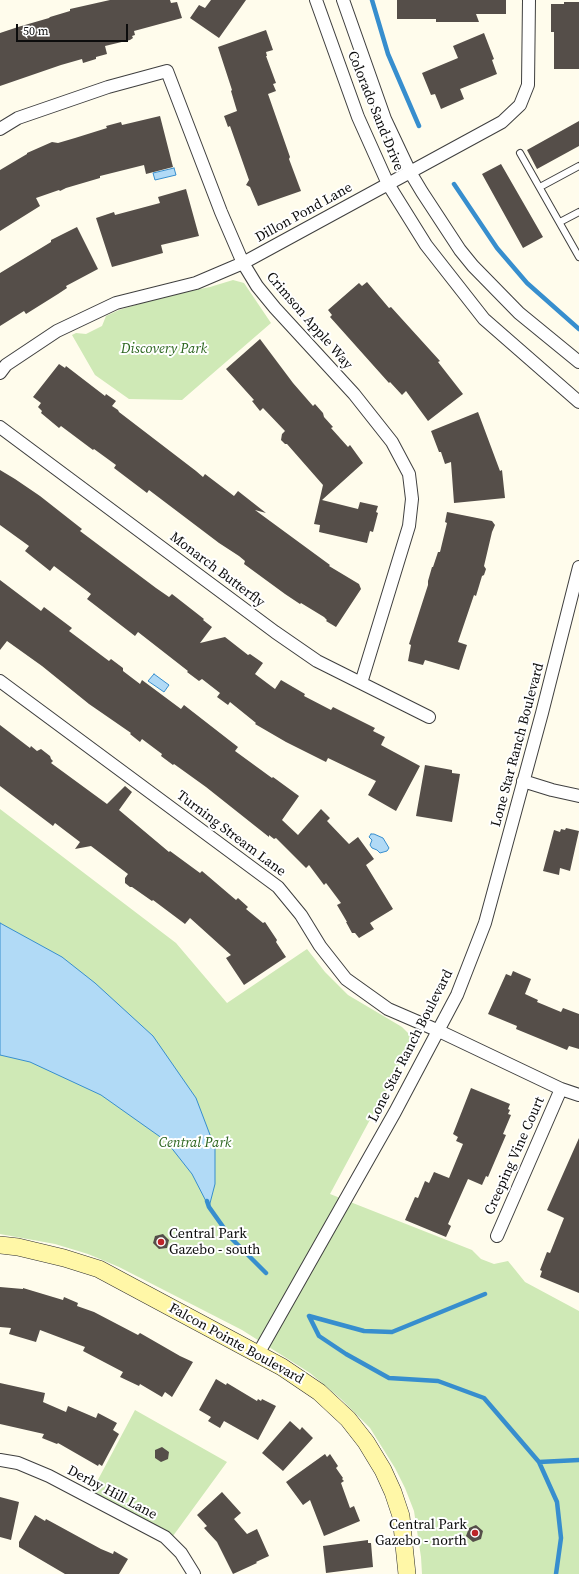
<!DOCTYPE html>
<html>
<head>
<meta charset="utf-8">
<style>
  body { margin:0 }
  #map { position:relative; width:579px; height:1574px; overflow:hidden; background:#fffcec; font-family:"Source Serif 4",serif }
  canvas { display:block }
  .scale { position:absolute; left:16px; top:24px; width:112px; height:18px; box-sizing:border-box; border:2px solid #0c0c0c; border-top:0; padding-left:5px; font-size:12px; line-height:14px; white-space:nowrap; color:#0c0c0c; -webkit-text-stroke:3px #fff; paint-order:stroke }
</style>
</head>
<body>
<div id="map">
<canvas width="579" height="1574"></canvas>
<div class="scale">50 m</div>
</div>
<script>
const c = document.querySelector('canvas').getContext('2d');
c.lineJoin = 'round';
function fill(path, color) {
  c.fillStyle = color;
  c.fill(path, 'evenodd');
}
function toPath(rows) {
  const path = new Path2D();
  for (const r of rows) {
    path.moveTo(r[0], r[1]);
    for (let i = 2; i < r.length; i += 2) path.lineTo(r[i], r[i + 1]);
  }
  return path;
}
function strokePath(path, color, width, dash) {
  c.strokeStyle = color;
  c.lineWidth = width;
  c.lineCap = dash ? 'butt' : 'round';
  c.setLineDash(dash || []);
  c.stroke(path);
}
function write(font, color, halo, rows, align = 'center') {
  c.font = font + ' "Source Serif 4",serif';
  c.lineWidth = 4;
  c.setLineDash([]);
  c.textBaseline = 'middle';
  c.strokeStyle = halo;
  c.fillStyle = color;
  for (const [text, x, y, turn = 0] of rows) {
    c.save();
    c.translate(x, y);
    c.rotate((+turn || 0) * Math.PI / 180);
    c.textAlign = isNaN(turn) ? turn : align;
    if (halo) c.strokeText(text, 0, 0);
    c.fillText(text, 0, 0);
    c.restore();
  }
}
fill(toPath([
  [233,280,244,283,271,323,182,400,129,399,95,375,72,335,76,333,86,334,102,326,106,316,119,310,165,296,210,287],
  [0,809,176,943,227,1003,307,949,325,972,348,995,402,1027,410,1035,408,1049,330,1194,472,1250,481,1259,494,1264,508,1261,525,1282,579,1311,579,1574,422,1574,421,1557,414,1511,405,1488,395,1468,370,1428,341,1399,310,1373,242,1330,119,1267,88,1254,55,1244,0,1234],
  [135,1410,227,1462,173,1536,92,1491]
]), '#cfe9b6');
const water = toPath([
  [174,168,176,175,155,180,153,173,174,168],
  [154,674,169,685,164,692,148,681,154,674],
  [371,834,374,834,383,838,389,848,387,851,380,853,377,850,372,848,370,845,372,840,369,837,371,834],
  [0,923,62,957,95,983,153,1036,196,1098,215,1148,215,1184,209,1207,192,1174,166,1141,101,1095,30,1062,0,1055,0,923]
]);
fill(water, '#b1daf6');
strokePath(water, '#378ece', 1);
strokePath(toPath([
  [372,0,388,54,419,126],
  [454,184,497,248,527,283,579,329],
  [207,1201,209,1207,231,1238,266,1273],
  [309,1316,319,1336,346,1354,389,1378,438,1381,484,1398,539,1462,557,1502,561,1538,556,1574],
  [309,1316,364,1331,392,1332,485,1294],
  [539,1462,579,1460]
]), '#378ece', 4.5);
fill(toPath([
  [110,0,170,0,171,3,177,2,182,18,134,31,135,35,132,36,133,38,130,40,105,46,107,54,96,57,96,59,83,63,82,59,61,65,0,86,0,33,18,27,49,18,50,17,70,11,70,9],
  [211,0,246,0,219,38,190,18,199,5,205,8],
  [397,0,506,0,506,14,476,14,479,22,436,22,436,19,397,19],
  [564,2,579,2,579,69,554,69,554,32,551,32,551,4,564,4],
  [266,30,273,50,266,52,267,56,266,56,276,83,273,84,276,91,268,94,290,157,289,159,301,191,258,206,250,187,246,185,249,180,230,126,228,127,224,116,237,111,231,91,232,90,218,47],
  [484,33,494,59,492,60,497,74,460,89,464,99,441,109,435,94,431,95,422,73,458,58,453,46],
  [160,116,173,167,146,174,144,165,100,176,100,178,66,188,60,191,59,190,36,198,40,206,0,231,0,170,27,154,27,153,52,142,58,143,75,138,107,128,106,126,121,122,122,125],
  [579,121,579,146,537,169,527,150],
  [501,164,543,237,523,248,482,174],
  [186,189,199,236,161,245,163,253,112,267,96,218,114,212,115,215,160,203,158,197],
  [77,227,98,269,66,286,67,288,58,294,26,314,24,311,0,326,0,273,51,242,51,240],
  [367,282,389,308,391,307,440,361,438,362,463,394,428,421,406,391,402,395,390,382,389,383,330,317,332,315,328,310,359,283,362,286],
  [260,339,293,383,313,406,315,404,323,413,324,417,333,427,331,428,348,447,350,445,363,463,322,500,358,509,360,502,378,506,376,512,378,513,373,532,370,531,367,543,319,532,320,525,314,524,323,485,287,444,285,444,281,440,282,434,285,431,263,408,260,411,252,401,254,400,226,369],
  [59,364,65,368,66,366,105,396,106,394,116,401,112,406,118,410,119,412,196,471,203,477,205,474,234,496,238,491,266,513,255,510,330,565,329,566,359,584,361,589,336,627,326,621,327,620,324,617,301,603,300,604,285,594,244,564,245,561,239,556,219,543,149,490,147,493,114,468,116,465,94,449,93,450,61,426,59,428,41,413,42,411,38,407,41,403,33,397],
  [478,412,500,471,502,470,505,498,454,503,451,462,445,464,441,452,439,452,431,431],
  [0,470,15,479,40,496,82,529,80,531,156,588,169,597,172,594,204,619,203,620,212,627,200,643,225,637,248,655,250,654,263,663,255,674,275,689,281,680,305,694,304,696,331,710,333,707,375,728,373,731,385,737,381,745,420,766,396,811,368,795,376,781,328,758,326,762,286,742,255,724,256,723,230,702,228,705,217,697,220,693,202,679,199,681,187,672,188,671,138,632,135,636,87,599,91,594,54,566,50,571,25,551,29,546,0,525],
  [447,512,492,521,495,525,492,532,484,566,486,569,484,575,482,576,476,596,474,595,458,642,467,645,459,670,425,660,423,665,408,661,411,645,409,644,428,585,428,581,432,567,433,567,438,552,440,552,447,523,445,522],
  [0,580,41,611,44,607,72,628,69,631,109,661,111,659,123,668,123,671,140,684,142,680,181,709,184,705,238,747,235,751,272,778,273,777,299,796,282,820,298,835,321,809,330,818,327,821,349,844,358,837,374,859,366,865,393,909,370,923,374,929,359,938,355,933,352,933,346,922,347,922,337,905,341,903,326,883,324,885,309,865,306,868,276,838,274,839,269,835,269,837,206,787,174,764,173,765,161,756,162,754,142,739,140,742,130,734,131,733,89,704,42,666,7,641,0,650],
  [0,725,30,748,31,746,37,751,41,749,50,756,51,759,53,761,51,763,107,804,125,786,132,792,119,810,169,852,170,851,200,873,202,871,236,900,238,898,248,907,246,909,263,923,265,922,277,940,276,942,286,957,244,985,226,958,231,955,190,918,185,924,153,900,152,901,132,887,130,887,125,883,125,878,128,874,91,846,75,849,80,842,55,823,53,826,0,786],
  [425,765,452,770,452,773,460,774,452,822,416,816],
  [566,828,579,831,570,871,560,868,559,875,543,871,554,830,560,832,561,829,565,830],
  [513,971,531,979,525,994,538,1000,537,1002,561,1012,563,1008,579,1014,579,1049,569,1046,567,1050,516,1029,517,1026,488,1014,506,974,511,976],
  [471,1088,510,1104,508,1109,510,1110,508,1114,511,1115,503,1134,506,1135,488,1177,486,1176,482,1185,468,1179,448,1224,451,1226,446,1237,405,1220,415,1197,418,1198,425,1181,429,1183,434,1172,449,1178,463,1144,456,1141,458,1137,453,1134],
  [579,1138,579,1293,540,1277,542,1271,540,1270,547,1252,550,1253,564,1218,547,1210],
  [163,1234,169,1240,167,1248,159,1249,153,1243,155,1236],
  [0,1287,23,1289,23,1288,63,1300,64,1297,78,1303,77,1306,94,1312,138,1335,140,1333,180,1356,193,1362,172,1397,165,1392,162,1397,140,1384,139,1386,120,1377,123,1372,83,1351,85,1347,40,1330,36,1342,9,1334,11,1328,0,1327],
  [216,1379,226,1385,227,1383,257,1401,258,1399,261,1401,262,1399,276,1406,258,1440,224,1421,220,1428,208,1421,211,1417,199,1410],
  [0,1383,45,1393,43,1402,66,1412,68,1406,96,1418,98,1413,117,1423,113,1430,119,1434,102,1466,99,1464,98,1466,58,1443,57,1444,42,1438,44,1434,0,1424],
  [290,1421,300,1430,302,1427,313,1438,283,1471,262,1453],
  [162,1447,169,1452,168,1459,161,1462,155,1458,155,1450],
  [325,1454,327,1457,330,1454,338,1466,336,1468,343,1478,342,1479,344,1481,341,1483,350,1508,354,1506,360,1521,324,1536,310,1500,303,1505,286,1482],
  [222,1492,241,1513,234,1519,247,1534,257,1529,269,1556,256,1562,257,1563,233,1574,217,1542,204,1528,207,1526,197,1515],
  [0,1497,19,1502,11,1540,0,1537],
  [35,1515,45,1521,46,1519,101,1549,113,1554,114,1551,128,1559,119,1574,65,1574,19,1547,19,1542],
  [476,1525,483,1531,481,1539,473,1542,466,1536,469,1528],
  [368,1540,368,1543,371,1543,373,1567,326,1573,323,1546]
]), '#554e49');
const lane = toPath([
  [520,153,579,257],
  [540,187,579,166],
  [560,222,579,212]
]);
const street = toPath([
  [316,0,358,117,388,184,426,245,484,319,579,402],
  [343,0,385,119,410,172,422,192,460,250,473,266,519,313,579,362],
  [0,129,18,118,108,87,167,71,221,212,243,263,257,286,275,308,354,394,392,442,409,474,412,499,409,526,361,683],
  [0,373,6,365,57,331,116,303,196,283,243,263,502,122,520,105,528,85,529,0],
  [0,427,275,632,317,661,429,717],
  [0,681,278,887,301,915,320,946,346,979,388,1009,439,1031,561,1089,579,1095],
  [523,781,552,790,579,796],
  [497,1236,561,1089],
  [258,1354,395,1112,457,995,485,923,542,713,579,567],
  [0,1460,18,1463,49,1476,165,1537,181,1553,194,1574]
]);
const secondary = toPath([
  [0,1245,18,1247,64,1258,99,1269,282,1367,319,1392,348,1419,366,1442,383,1470,393,1492,401,1516,407,1574]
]);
strokePath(lane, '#3f3f3f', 8);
strokePath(street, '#3f3f3f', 14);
strokePath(secondary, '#2e2e2e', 18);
strokePath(lane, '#fff', 6);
strokePath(street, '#fff', 12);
strokePath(secondary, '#fff7a7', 17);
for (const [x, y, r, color] of [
  [161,1242,4,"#bd2428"],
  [475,1533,4,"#bd2428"]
]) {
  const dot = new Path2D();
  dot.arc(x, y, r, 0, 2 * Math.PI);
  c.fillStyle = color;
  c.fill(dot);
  strokePath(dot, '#fff', 1.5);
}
write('14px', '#0c0c0c', '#fff', [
  ["Colorado Sand Drive",375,111,68],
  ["Dillon Pond Lane",304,213,-29],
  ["Crimson Apple Way",309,321,49],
  ["Monarch Butterfly",217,570,37],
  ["Lone Star Ranch Boulevard",518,745,-75],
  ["Turning Stream Lane",231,834,37],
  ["Lone Star Ranch Boulevard",411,1046,-63],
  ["Creeping Vine Court",515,1156,-66],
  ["Falcon Pointe Boulevard",236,1344,29],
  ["Derby Hill Lane",112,1493,28]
]);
write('italic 14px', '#2a641d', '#fff', [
  ["Discovery Park",164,349],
  ["Central Park",195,1143]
]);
write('14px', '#0c0c0c', '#fff', [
  ["Central Park",169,1234],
  ["Gazebo - south",169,1250],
  ["Central Park",467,1525,"right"],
  ["Gazebo - north",467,1541,"right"]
], 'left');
</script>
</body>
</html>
